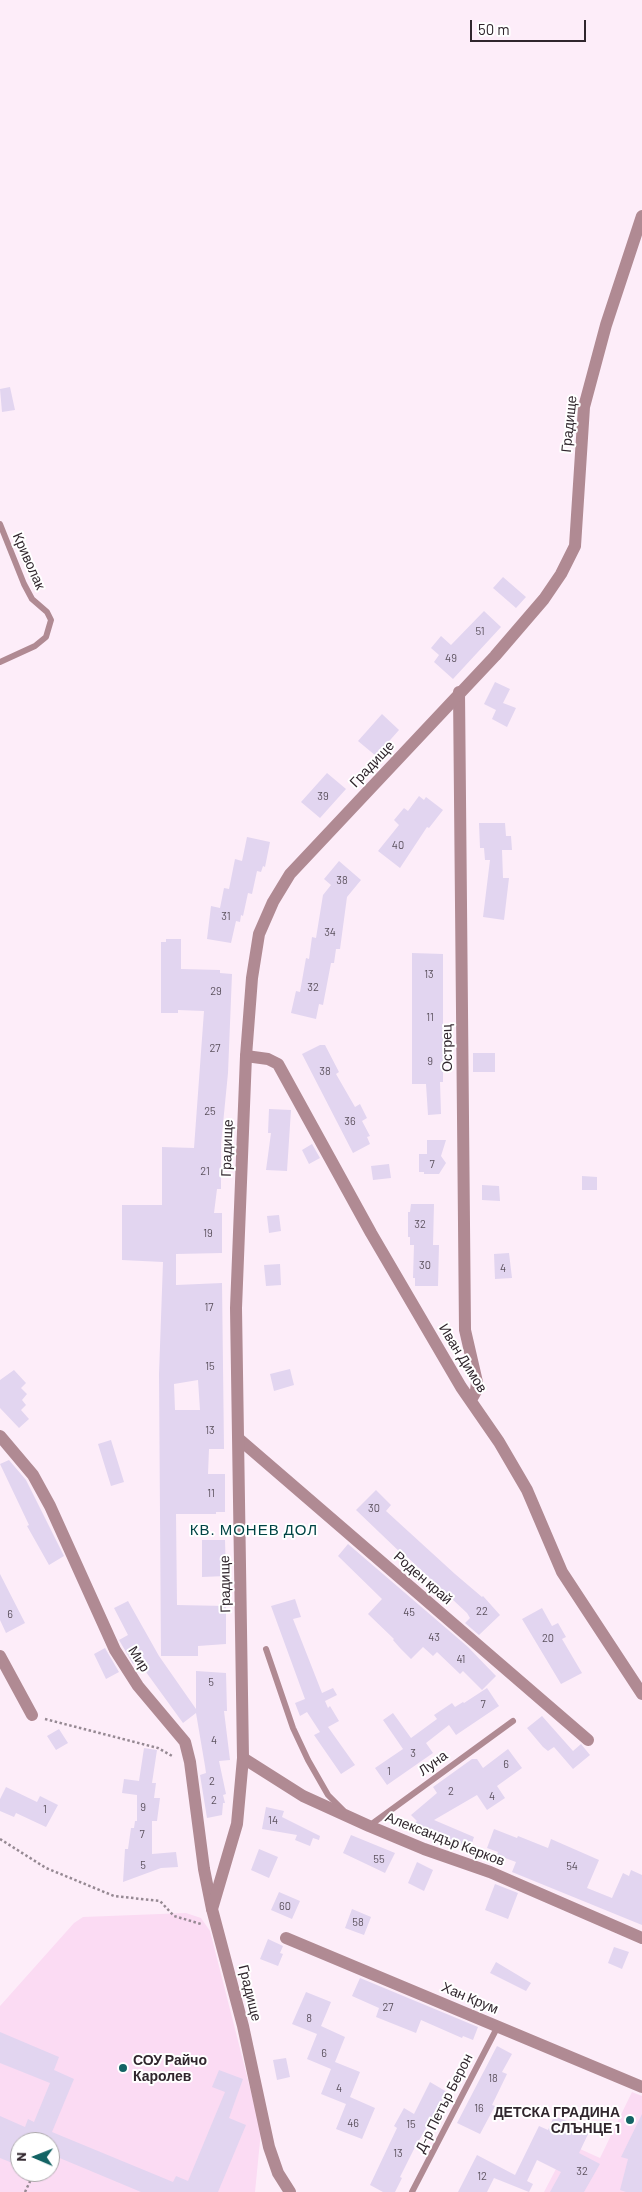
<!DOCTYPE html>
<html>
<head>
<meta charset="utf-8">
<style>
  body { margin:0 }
  #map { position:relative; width:642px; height:2192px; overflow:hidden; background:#fdedf9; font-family:Barlow,sans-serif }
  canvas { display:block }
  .north { position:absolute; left:10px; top:2132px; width:50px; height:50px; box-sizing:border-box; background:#fff; border:1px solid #aca8ab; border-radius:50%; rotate:271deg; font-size:14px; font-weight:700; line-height:20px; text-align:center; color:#30262d }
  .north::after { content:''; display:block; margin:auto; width:18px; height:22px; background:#136364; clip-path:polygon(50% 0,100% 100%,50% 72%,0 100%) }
  .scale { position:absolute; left:470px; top:20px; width:116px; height:22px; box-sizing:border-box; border:2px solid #30262d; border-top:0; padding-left:6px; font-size:15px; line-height:18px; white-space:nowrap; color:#30262d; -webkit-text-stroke:4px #fff; paint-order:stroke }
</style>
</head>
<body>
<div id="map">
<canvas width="642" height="2192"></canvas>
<div class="north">N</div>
<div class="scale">50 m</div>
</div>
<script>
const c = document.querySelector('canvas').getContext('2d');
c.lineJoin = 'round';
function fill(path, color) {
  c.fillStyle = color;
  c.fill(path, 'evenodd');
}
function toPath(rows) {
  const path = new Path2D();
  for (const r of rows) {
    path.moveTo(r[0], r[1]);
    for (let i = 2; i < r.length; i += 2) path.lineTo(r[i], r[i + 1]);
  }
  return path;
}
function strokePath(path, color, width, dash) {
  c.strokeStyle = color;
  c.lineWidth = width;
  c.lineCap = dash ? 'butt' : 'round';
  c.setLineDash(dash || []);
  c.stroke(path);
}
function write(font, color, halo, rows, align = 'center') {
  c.font = font + ' Barlow,sans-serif';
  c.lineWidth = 4;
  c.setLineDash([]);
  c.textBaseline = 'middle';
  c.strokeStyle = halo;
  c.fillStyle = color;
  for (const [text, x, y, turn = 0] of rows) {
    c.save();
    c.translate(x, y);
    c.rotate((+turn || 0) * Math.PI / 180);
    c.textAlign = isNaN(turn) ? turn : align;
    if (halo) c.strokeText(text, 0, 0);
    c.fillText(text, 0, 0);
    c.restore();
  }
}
fill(toPath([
  [186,1913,201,1918,210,1931,261,2131,255,2192,0,2192,0,2006,74,1923,83,1917],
  [20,2142,50,2142,50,2172,20,2172],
  [632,2092,642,2096,642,2192,544,2192,569,2144,600,2158]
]), '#fbdbf3');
fill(toPath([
  [10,387,15,410,2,412,0,389],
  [503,577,526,597,516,608,493,588],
  [484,611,501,627,453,679,434,662,439,655,431,648,441,636,451,645],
  [495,682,510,689,503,703,516,708,507,727,492,719,496,710,484,704],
  [382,714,399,730,376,756,358,741],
  [327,773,346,789,320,818,301,802],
  [419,796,424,800,426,797,443,810,429,828,427,827,400,868,378,851,399,825,394,820,404,808,408,811],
  [479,823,505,823,506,836,511,836,512,850,502,850,503,878,509,878,504,920,483,917,490,860,485,860,484,848,480,848],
  [247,837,270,842,265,867,263,866,261,872,257,871,252,894,248,893,243,916,241,915,240,922,236,921,231,943,207,939,211,906,220,908,224,888,229,889,235,859,242,861],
  [339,861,361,880,347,897,340,949,336,949,334,963,331,963,323,1005,319,1004,316,1019,291,1013,296,991,300,992,306,958,309,959,312,937,316,938,323,895,331,885,324,879],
  [166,939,181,939,181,969,220,970,220,973,232,974,228,1073,221,1144,221,1189,217,1189,214,1213,222,1213,222,1253,176,1254,176,1285,222,1283,224,1449,209,1449,208,1474,225,1474,225,1512,216,1512,216,1514,176,1514,177,1605,226,1606,226,1644,198,1646,198,1656,161,1656,159,1374,163,1262,122,1260,122,1205,162,1205,162,1147,194,1148,204,1011,178,1010,178,1013,161,1013,161,942,166,942],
  [198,1380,200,1410,175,1410,174,1384],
  [412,953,443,954,443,1082,440,1082,441,1114,428,1115,426,1084,412,1084],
  [320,1045,325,1045,339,1072,336,1074,355,1107,360,1104,367,1118,362,1121,370,1136,367,1137,370,1144,353,1153,302,1054],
  [473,1053,495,1053,495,1072,473,1072],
  [269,1109,291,1110,287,1171,266,1170,271,1133,268,1133],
  [427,1140,446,1140,441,1156,446,1163,439,1174,424,1174,424,1172,419,1172,419,1154,427,1154],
  [312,1144,320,1158,309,1164,302,1150],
  [389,1164,391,1178,373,1180,371,1166],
  [582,1176,597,1177,597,1190,582,1190],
  [482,1185,499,1186,500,1201,482,1200],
  [411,1204,434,1204,433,1245,439,1245,438,1286,415,1286,415,1278,413,1278,414,1245,410,1245,410,1237,408,1237,408,1212,410,1212],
  [279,1215,281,1231,269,1233,267,1216],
  [509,1253,512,1278,495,1279,494,1254],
  [280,1264,281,1285,266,1286,264,1265],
  [290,1369,294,1385,274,1391,270,1374],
  [14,1370,26,1383,21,1388,27,1394,22,1400,26,1405,21,1410,29,1419,19,1428,0,1408,0,1380],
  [111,1440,124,1482,111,1486,98,1444],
  [9,1460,26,1480,64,1556,49,1565,27,1526,29,1525,0,1464],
  [376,1490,391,1505,386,1511,455,1574,482,1597,483,1596,500,1615,479,1635,465,1623,470,1618,467,1613,405,1555,404,1556,356,1510],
  [202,1540,225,1540,226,1576,202,1577],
  [348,1544,468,1647,496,1676,482,1690,463,1671,460,1674,437,1652,433,1656,423,1647,411,1659,400,1648,393,1640,394,1639,368,1614,382,1599,338,1556],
  [0,1574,25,1623,6,1633,0,1620],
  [295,1599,301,1617,293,1619,322,1693,333,1688,337,1695,325,1701,328,1708,330,1706,339,1721,328,1727,355,1765,341,1774,314,1735,320,1732,307,1712,300,1716,295,1703,305,1699,271,1606],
  [128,1601,159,1656,196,1709,196,1671,226,1673,227,1711,224,1711,230,1760,219,1761,226,1794,223,1795,225,1803,223,1803,222,1815,207,1818,200,1775,206,1773,205,1766,196,1713,183,1723,146,1672,143,1658,133,1664,119,1640,128,1635,114,1608],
  [542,1608,552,1626,558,1623,566,1637,562,1639,582,1673,561,1684,522,1619],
  [105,1648,119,1672,106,1679,94,1654],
  [487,1688,499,1706,456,1735,449,1725,426,1743,433,1753,387,1785,375,1768,403,1749,383,1720,393,1713,411,1738,437,1719,434,1715,452,1703,455,1707,463,1702,464,1703],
  [542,1716,573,1751,581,1744,590,1755,573,1769,554,1747,548,1751,543,1747,527,1728],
  [59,1729,68,1743,56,1750,47,1736],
  [144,1748,157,1750,152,1783,156,1783,154,1798,160,1798,157,1821,152,1821,152,1854,176,1852,178,1867,161,1868,123,1882,125,1849,128,1849,131,1828,134,1828,135,1821,137,1821,137,1795,122,1793,124,1779,139,1781],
  [508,1749,522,1768,497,1786,505,1798,487,1810,477,1795,434,1820,474,1837,470,1849,421,1830,415,1823,417,1821,411,1815,437,1793,433,1787,472,1759,477,1759,483,1768],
  [6,1787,37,1802,40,1796,58,1805,46,1827,16,1813,14,1817,0,1811,0,1799],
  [266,1807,284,1811,282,1817,320,1836,319,1840,313,1838,310,1846,295,1840,297,1835,262,1829],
  [494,1829,517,1838,518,1836,548,1848,551,1839,599,1860,587,1888,612,1898,623,1873,629,1876,631,1870,642,1875,642,1925,512,1872,516,1862,497,1855,498,1852,487,1848],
  [351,1835,395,1853,385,1873,343,1853],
  [259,1849,278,1857,269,1878,251,1870],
  [417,1862,433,1870,424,1891,408,1883],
  [495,1884,518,1893,508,1919,485,1910],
  [279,1892,300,1901,292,1919,271,1910],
  [352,1909,371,1917,364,1935,345,1928],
  [268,1939,283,1946,280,1953,283,1954,278,1966,260,1959],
  [614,1947,629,1952,622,1969,608,1963],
  [496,1962,531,1983,526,1991,490,1973],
  [360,1978,478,2027,473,2040,463,2036,462,2038,421,2020,416,2033,376,2017,379,2008,352,1996],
  [306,1992,331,2002,321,2026,345,2037,335,2062,360,2072,350,2097,375,2108,362,2139,336,2129,346,2104,321,2094,331,2069,307,2059,317,2034,292,2024],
  [0,2032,59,2057,54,2070,74,2079,52,2132,173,2182,176,2176,188,2181,225,2092,212,2087,219,2070,243,2079,229,2118,246,2125,218,2192,141,2192,50,2154,50,2142,20,2142,20,2166,0,2158,0,2116,25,2127,28,2119,34,2122,50,2083,0,2063],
  [497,2046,512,2054,502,2072,507,2074,492,2105,495,2106,480,2134,457,2123],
  [286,2058,290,2077,277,2080,273,2060],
  [430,2082,447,2092,414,2149,400,2177,402,2178,395,2192,383,2192,370,2185,397,2128,394,2126,404,2108,414,2114],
  [642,2114,642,2192,626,2192,620,2190,628,2159,621,2157],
  [554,2116,590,2130,579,2153,600,2164,584,2192,550,2192,561,2172,537,2160,527,2181,533,2184,529,2192,494,2178,487,2192,458,2192,477,2155,515,2175,539,2126,548,2130]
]), '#e2d5f0');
strokePath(toPath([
  [45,1719,158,1748,174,1757],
  [0,1839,46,1868,114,1896,160,1901,174,1916,201,1924],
  [25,2192,33,2175]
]), '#968993', 2.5, [2.5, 2.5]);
strokePath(toPath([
  [0,524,24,584,32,599,47,612,51,620,46,637,35,646,0,662],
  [266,1649,293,1728,308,1760,328,1795,343,1810],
  [369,1826,513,1721],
  [412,2192,498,2026]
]), '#b08a93', 6);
strokePath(toPath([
  [459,692,465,1330,477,1382,476,1391,471,1400],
  [246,1056,268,1059,278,1064,371,1233,461,1387,499,1442,527,1490,562,1572,642,1694],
  [0,1436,33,1475,50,1506,115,1650,138,1686,185,1742,190,1762,204,1869,212,1909],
  [239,1439,588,1740],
  [0,1656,32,1715],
  [243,1758,303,1796,369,1826,424,1849,490,1872,642,1938],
  [286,1938,642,2087]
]), '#b08a93', 12);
strokePath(toPath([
  [290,2192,278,2173,269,2147,243,2026,212,1909,237,1824,243,1758,236,1308,246,1056,252,978,259,934,273,902,290,874,495,656,544,599,561,574,575,546,584,407,606,325,642,216]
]), '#b08a93', 12);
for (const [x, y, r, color] of [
  [123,2068,5,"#136364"],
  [630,2120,5,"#136364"]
]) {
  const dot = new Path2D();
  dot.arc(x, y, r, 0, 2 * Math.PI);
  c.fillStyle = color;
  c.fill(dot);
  strokePath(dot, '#fff', 2);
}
write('11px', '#5c525e', null, [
  ["51",480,631],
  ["49",451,658],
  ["39",323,796],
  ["40",398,845],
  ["38",342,880],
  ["31",226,916],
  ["34",330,932],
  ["13",429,974],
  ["32",313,987],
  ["29",216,991],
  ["11",430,1017],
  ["27",215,1048],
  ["9",430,1061],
  ["38",325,1071],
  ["25",210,1111],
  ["36",350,1121],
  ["7",432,1164],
  ["21",205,1171],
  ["32",420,1224],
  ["19",208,1233],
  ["30",425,1265],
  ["4",503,1268],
  ["17",209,1307],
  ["15",210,1366],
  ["13",210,1430],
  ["11",211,1493],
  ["30",374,1508],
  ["22",482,1611],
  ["45",409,1612],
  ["6",10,1614],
  ["43",434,1637],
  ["20",548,1638],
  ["41",461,1659],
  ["5",211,1682],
  ["7",483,1704],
  ["4",214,1740],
  ["3",413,1753],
  ["6",506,1764],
  ["1",389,1771],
  ["2",212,1781],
  ["2",451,1791],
  ["4",492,1796],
  ["2",214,1800],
  ["9",143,1807],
  ["1",45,1809],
  ["14",273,1820],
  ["7",142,1834],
  ["55",379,1859],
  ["5",143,1865],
  ["54",572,1866],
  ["60",285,1906],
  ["58",358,1922],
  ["27",388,2007],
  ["8",309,2018],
  ["6",324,2053],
  ["18",493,2078],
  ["4",339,2088],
  ["16",479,2108],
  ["46",353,2123],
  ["15",411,2124],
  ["13",398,2153],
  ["32",582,2171],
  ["12",482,2176]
]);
write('14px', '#30262d', '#fff', [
  ["Градище",569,424,-84],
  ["Криволак",29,561,66],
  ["Градище",372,764,-47],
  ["Острец",447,1048,-91],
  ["Градище",227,1148,-88],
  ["Иван Димов",463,1358,58],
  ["Роден край",423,1578,41],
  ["Градище",225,1584,-91],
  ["Мир",139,1659,58],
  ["Луна",433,1763,-36],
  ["Александър Керков",445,1839,21],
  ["Градище",250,1993,76],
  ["Хан Крум",470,1998,23],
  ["Д-р Петър Берон",444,2103,-63]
]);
write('bold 14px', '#30262d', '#fff', [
  ["СОУ Райчо",133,2060],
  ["Каролев",133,2076],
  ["ДЕТСКА ГРАДИНА",620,2112,"right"],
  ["СЛЪНЦЕ 1",620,2128,"right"]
], 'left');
c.letterSpacing = '1px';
write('15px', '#004445', '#fff', [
  ["КВ. МОНЕВ ДОЛ",254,1530]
]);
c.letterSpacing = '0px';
</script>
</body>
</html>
